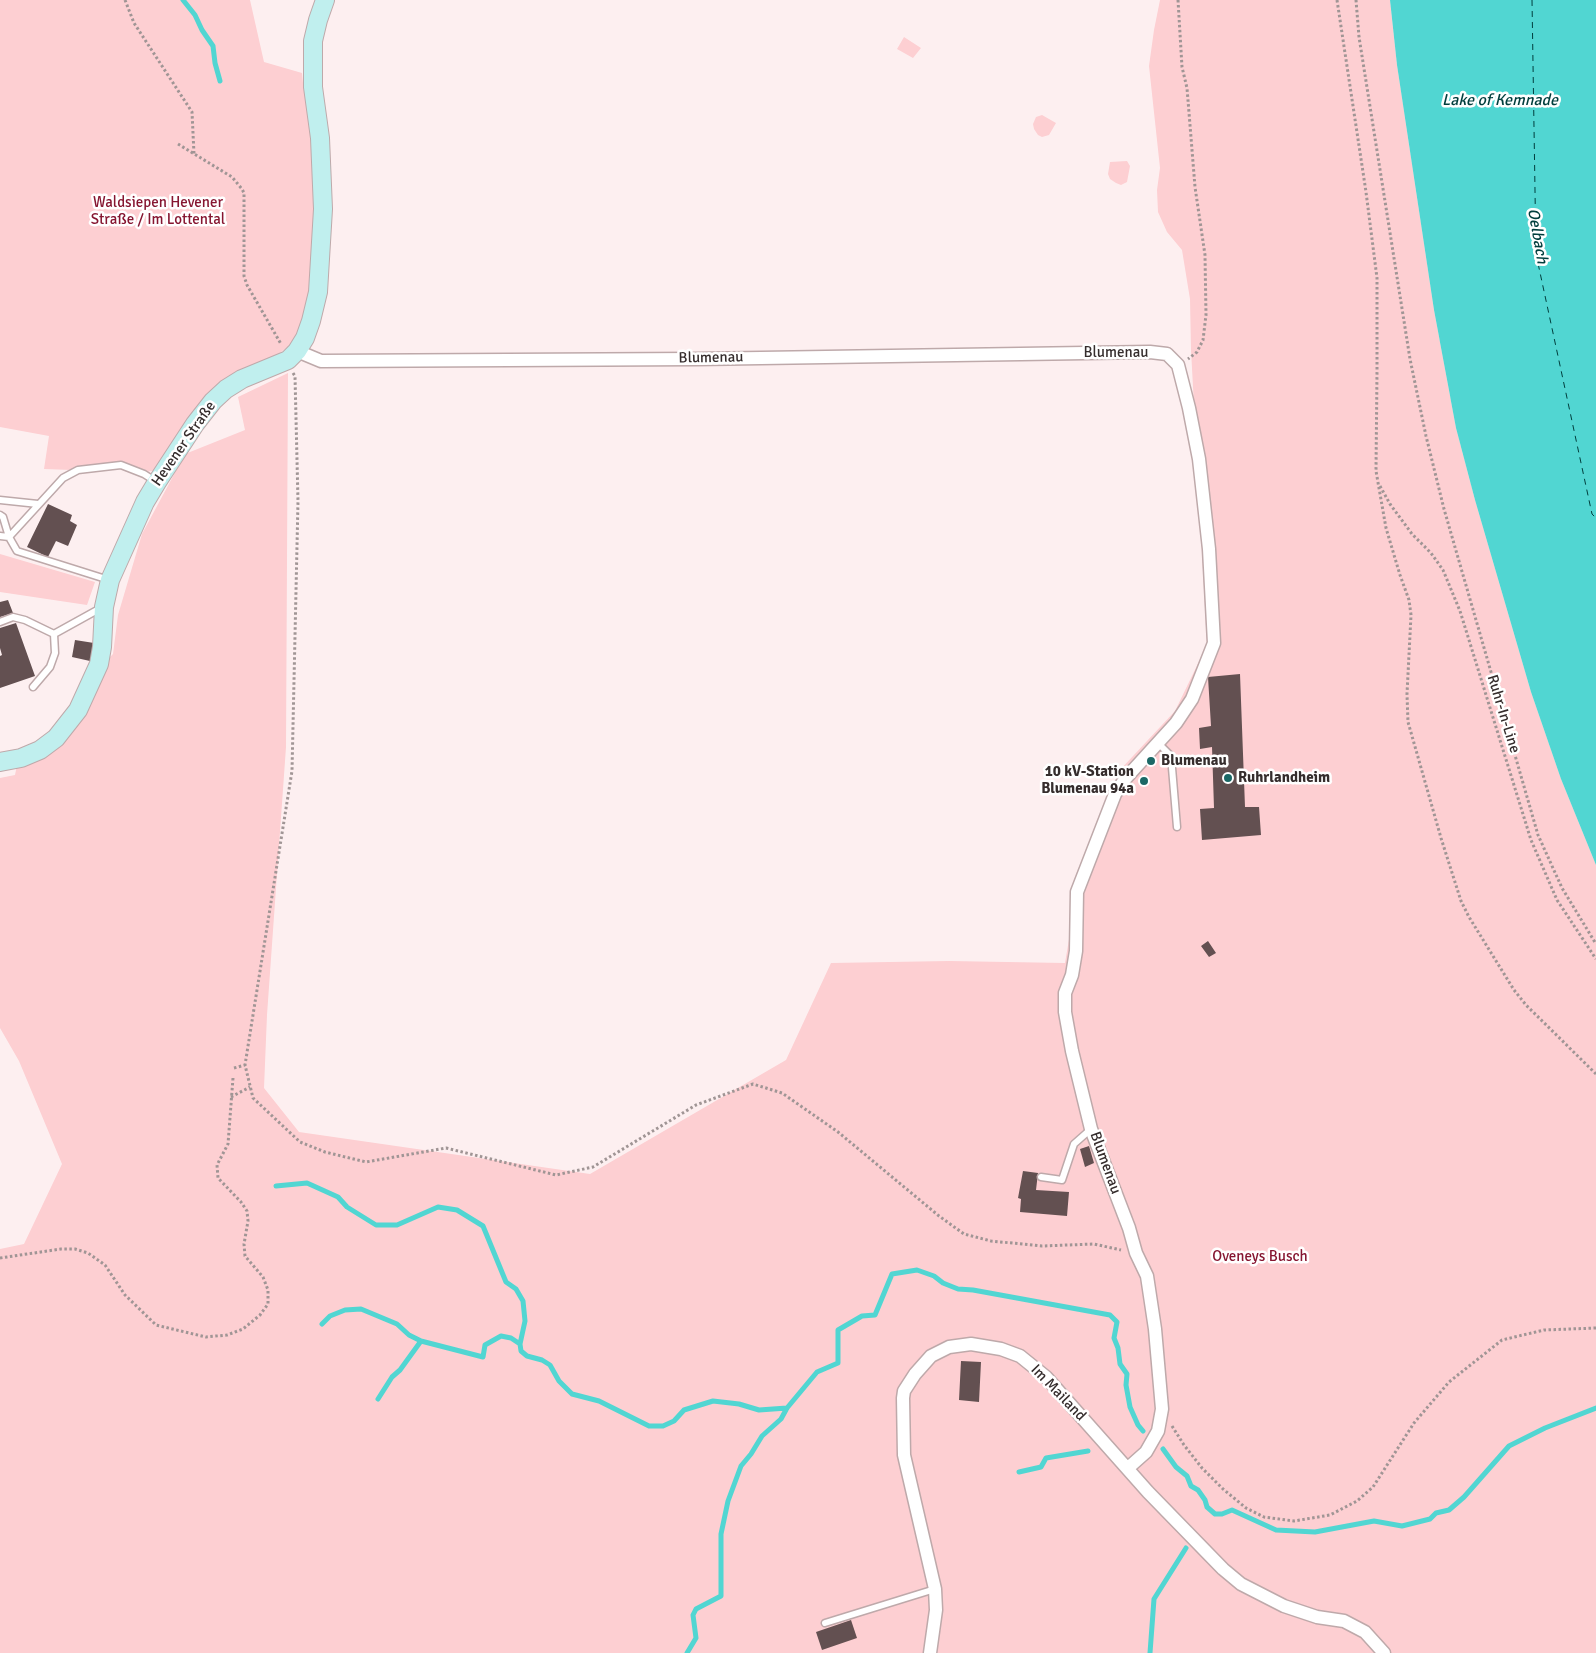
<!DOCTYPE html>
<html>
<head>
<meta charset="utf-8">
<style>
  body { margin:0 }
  canvas { display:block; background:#fdeff0 }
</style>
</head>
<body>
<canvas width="1596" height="1653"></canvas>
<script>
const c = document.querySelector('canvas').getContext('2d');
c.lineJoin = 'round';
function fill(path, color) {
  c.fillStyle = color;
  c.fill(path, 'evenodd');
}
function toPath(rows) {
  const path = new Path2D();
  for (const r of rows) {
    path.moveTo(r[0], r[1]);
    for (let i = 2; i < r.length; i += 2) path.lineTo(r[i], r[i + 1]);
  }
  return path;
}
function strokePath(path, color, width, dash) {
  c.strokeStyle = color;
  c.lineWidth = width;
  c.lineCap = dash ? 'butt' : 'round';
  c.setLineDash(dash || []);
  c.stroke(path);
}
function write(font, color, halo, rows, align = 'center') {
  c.font = font + ' Signika,sans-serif';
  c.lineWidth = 5;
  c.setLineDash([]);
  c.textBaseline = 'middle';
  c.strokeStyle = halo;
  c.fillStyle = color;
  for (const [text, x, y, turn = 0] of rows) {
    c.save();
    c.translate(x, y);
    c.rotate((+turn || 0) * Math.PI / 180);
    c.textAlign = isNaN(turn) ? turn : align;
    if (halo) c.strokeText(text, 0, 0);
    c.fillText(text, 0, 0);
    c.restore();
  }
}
fill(toPath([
  [0,0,250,0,264,62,302,73,303,83,308,84,315,157,313,277,303,323,294,342,186,425,174,439,156,469,152,471,146,472,113,464,94,465,72,470,44,469,49,436,0,427],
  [1160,0,1390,0,1397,65,1434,310,1456,428,1475,500,1531,692,1561,779,1596,865,1596,1653,0,1653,0,1249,24,1244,62,1164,19,1061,0,1028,0,778,15,775,17,765,54,750,82,719,103,664,113,654,118,615,142,534,185,454,245,430,238,397,288,373,286,747,267,1015,264,1088,299,1132,590,1174,786,1060,831,963,949,961,1065,963,1077,892,1119,771,1175,711,1207,645,1191,350,1190,299,1182,250,1167,232,1158,212,1157,190,1160,168,1149,66,1154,30],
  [904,37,921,48,913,58,897,49],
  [1042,115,1056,123,1049,135,1042,137,1038,135,1034,129,1033,124,1036,117],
  [1127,161,1130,166,1127,182,1121,185,1116,183,1110,179,1108,174,1110,162],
  [0,554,95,582,87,605,0,592]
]), '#fdcfd2');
fill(toPath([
  [1390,0,1596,0,1596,865,1561,779,1531,692,1475,500,1456,428,1434,310,1397,65]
]), '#51d6d2');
strokePath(toPath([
  [183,0,195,15,202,30,213,46,215,63,220,81],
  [276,1186,307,1183,338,1197,347,1207,376,1225,397,1225,438,1207,457,1210,483,1226,506,1282,516,1289,523,1301,525,1321,520,1344,521,1351,527,1356,542,1360,550,1365,559,1381,572,1394,599,1401,649,1426,663,1426,674,1421,684,1410,713,1401,739,1404,759,1410,787,1408],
  [322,1324,330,1316,345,1310,361,1309,397,1324,409,1335,421,1341,483,1357,485,1345,501,1336,511,1338,520,1344],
  [378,1399,392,1377,400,1370,421,1341],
  [1163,1449,1176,1467,1187,1476,1191,1486,1198,1490,1205,1500,1207,1507,1215,1514,1222,1514,1232,1510,1276,1530,1315,1532,1374,1521,1402,1526,1430,1519,1436,1513,1449,1510,1464,1497,1509,1446,1545,1428,1596,1408],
  [1019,1472,1041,1467,1046,1458,1088,1451],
  [687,1653,696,1638,693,1615,696,1609,721,1596,721,1534,728,1501,741,1466,751,1454,762,1436,781,1419,787,1408,817,1372,838,1363,838,1330,862,1316,875,1315,892,1274,917,1270,934,1276,943,1283,958,1289,973,1290,1110,1315,1117,1322,1114,1338,1118,1348,1120,1364,1127,1374,1126,1385,1130,1407,1138,1425,1143,1431],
  [1150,1653,1154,1599,1186,1548]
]), '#51d6d2', 5);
strokePath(toPath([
  [1532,0,1536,254,1592,514,1596,518]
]), '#003e3d', 1, [6, 5]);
fill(toPath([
  [48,504,72,515,70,521,77,525,68,546,56,541,48,557,27,547],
  [8,600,13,613,0,617,0,602],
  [16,623,35,676,0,688,0,656,2,655,0,648,0,628],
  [75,640,94,643,90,661,72,657],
  [1240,674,1245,807,1259,807,1261,835,1202,840,1200,809,1214,808,1212,747,1200,749,1199,728,1211,726,1208,677],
  [1208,941,1216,953,1209,957,1201,946],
  [1089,1146,1094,1163,1085,1167,1080,1149],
  [1023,1171,1038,1173,1036,1190,1069,1192,1067,1216,1020,1212,1021,1199,1018,1198],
  [961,1361,981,1362,979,1402,959,1400],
  [851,1620,857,1638,822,1650,816,1632]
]), '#635051');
const lane = toPath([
  [0,500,38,504],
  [0,515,3,517,9,537],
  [0,536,9,537,17,551,109,580],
  [9,537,63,478,78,470,121,465,144,474,155,481],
  [0,622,13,617,25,620,54,634,101,608],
  [33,687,50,667,55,653,54,634],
  [1158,743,1171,756,1177,827],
  [1041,1177,1062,1180,1074,1144,1091,1129],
  [825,1623,935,1589]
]);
const street = toPath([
  [297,351,321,361,696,359,1150,352,1167,354,1178,365,1189,408,1199,459,1209,549,1214,643,1192,699,1176,723,1125,779,1115,794,1077,892,1076,951,1072,975,1065,993,1065,1012,1072,1051,1091,1129,1129,1228,1136,1253,1147,1276,1155,1329,1162,1409,1158,1431,1146,1452,1128,1468],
  [930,1653,936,1610,935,1589,904,1455,903,1398,904,1391,915,1374,931,1356,949,1347,971,1344,1001,1349,1020,1356,1046,1377,1148,1492,1223,1569,1241,1584,1284,1606,1317,1617,1344,1621,1365,1632,1384,1653]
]);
const secondary = toPath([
  [0,762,21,758,40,750,56,738,78,710,99,664,102,647,104,607,110,580,145,502,157,482,195,424,213,401,226,389,242,379,288,360,297,351,305,338,311,321,318,292,323,209,320,138,313,87,313,41,318,20,325,0]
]);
strokePath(lane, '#bea9aa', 9);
strokePath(street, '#bea9aa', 15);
strokePath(secondary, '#bea9aa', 20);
strokePath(toPath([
  [125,0,134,23,192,112,194,154],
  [1178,0,1182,67,1187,88,1195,187,1205,255,1206,315,1203,340,1197,352,1188,359],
  [1337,0,1366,192,1377,278,1377,372,1376,471,1386,528,1400,575,1409,600,1411,615,1407,694,1408,722,1441,838,1461,901,1469,917,1514,990,1526,1005,1596,1074],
  [1356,0,1359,37,1410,359,1426,436,1444,509,1538,835,1562,888,1596,944],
  [178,144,232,177,242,189,244,193,244,276,247,285,281,344],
  [293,373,295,376,298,501,292,771,245,1065,253,1098,300,1142,325,1152,366,1162,446,1148,556,1175,593,1167,696,1105,753,1084,782,1093,838,1132,939,1216,964,1234,991,1241,1042,1246,1094,1244,1121,1250],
  [1380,486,1390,504,1412,534,1431,553,1443,570,1460,611,1531,840,1557,900,1596,959],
  [234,1068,245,1065],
  [231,1097,250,1087],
  [0,1258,61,1249,75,1249,88,1253,105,1265,125,1295,156,1325,206,1337,227,1335,243,1329,260,1315,268,1304,268,1290,263,1277,245,1256,244,1244,248,1221,247,1211,241,1202,218,1178,217,1165,228,1144,233,1078],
  [1172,1426,1184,1445,1202,1468,1223,1489,1246,1508,1264,1517,1294,1521,1330,1515,1357,1501,1373,1487,1414,1423,1449,1382,1502,1340,1544,1330,1596,1328]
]), '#a09595', 3, [2.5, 2.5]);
strokePath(lane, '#fff', 6);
strokePath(street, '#fff', 12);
strokePath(secondary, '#c0efee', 18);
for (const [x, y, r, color] of [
  [1151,761,5,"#1b6866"],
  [1228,778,5,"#1b6866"],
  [1144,781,5,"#1b6866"]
]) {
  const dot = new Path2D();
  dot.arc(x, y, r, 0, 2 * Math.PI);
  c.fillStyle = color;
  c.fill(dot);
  strokePath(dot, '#fff', 2);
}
write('15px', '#861631', '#fff', [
  ["Waldsiepen Hevener",158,203],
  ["Straße / Im Lottental",158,220],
  ["Oveneys Busch",1260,1257]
]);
write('15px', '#352d2d', '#fff', [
  ["Blumenau",1116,353],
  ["Blumenau",711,358,-1],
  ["Hevener Straße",184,444,-55],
  ["Ruhr-In-Line",1503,714,73],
  ["Blumenau",1105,1163,70],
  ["Im Mailand",1058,1393,46]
]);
write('bold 15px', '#352d2d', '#fff', [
  ["Blumenau",1161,761],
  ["10 kV-Station",1134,772,"right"],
  ["Blumenau 94a",1134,789,"right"],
  ["Ruhrlandheim",1238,778]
], 'left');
write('italic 16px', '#003e3d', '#fff', [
  ["Lake of Kemnade",1500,101],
  ["Oelbach",1537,236,80]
]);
</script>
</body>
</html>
